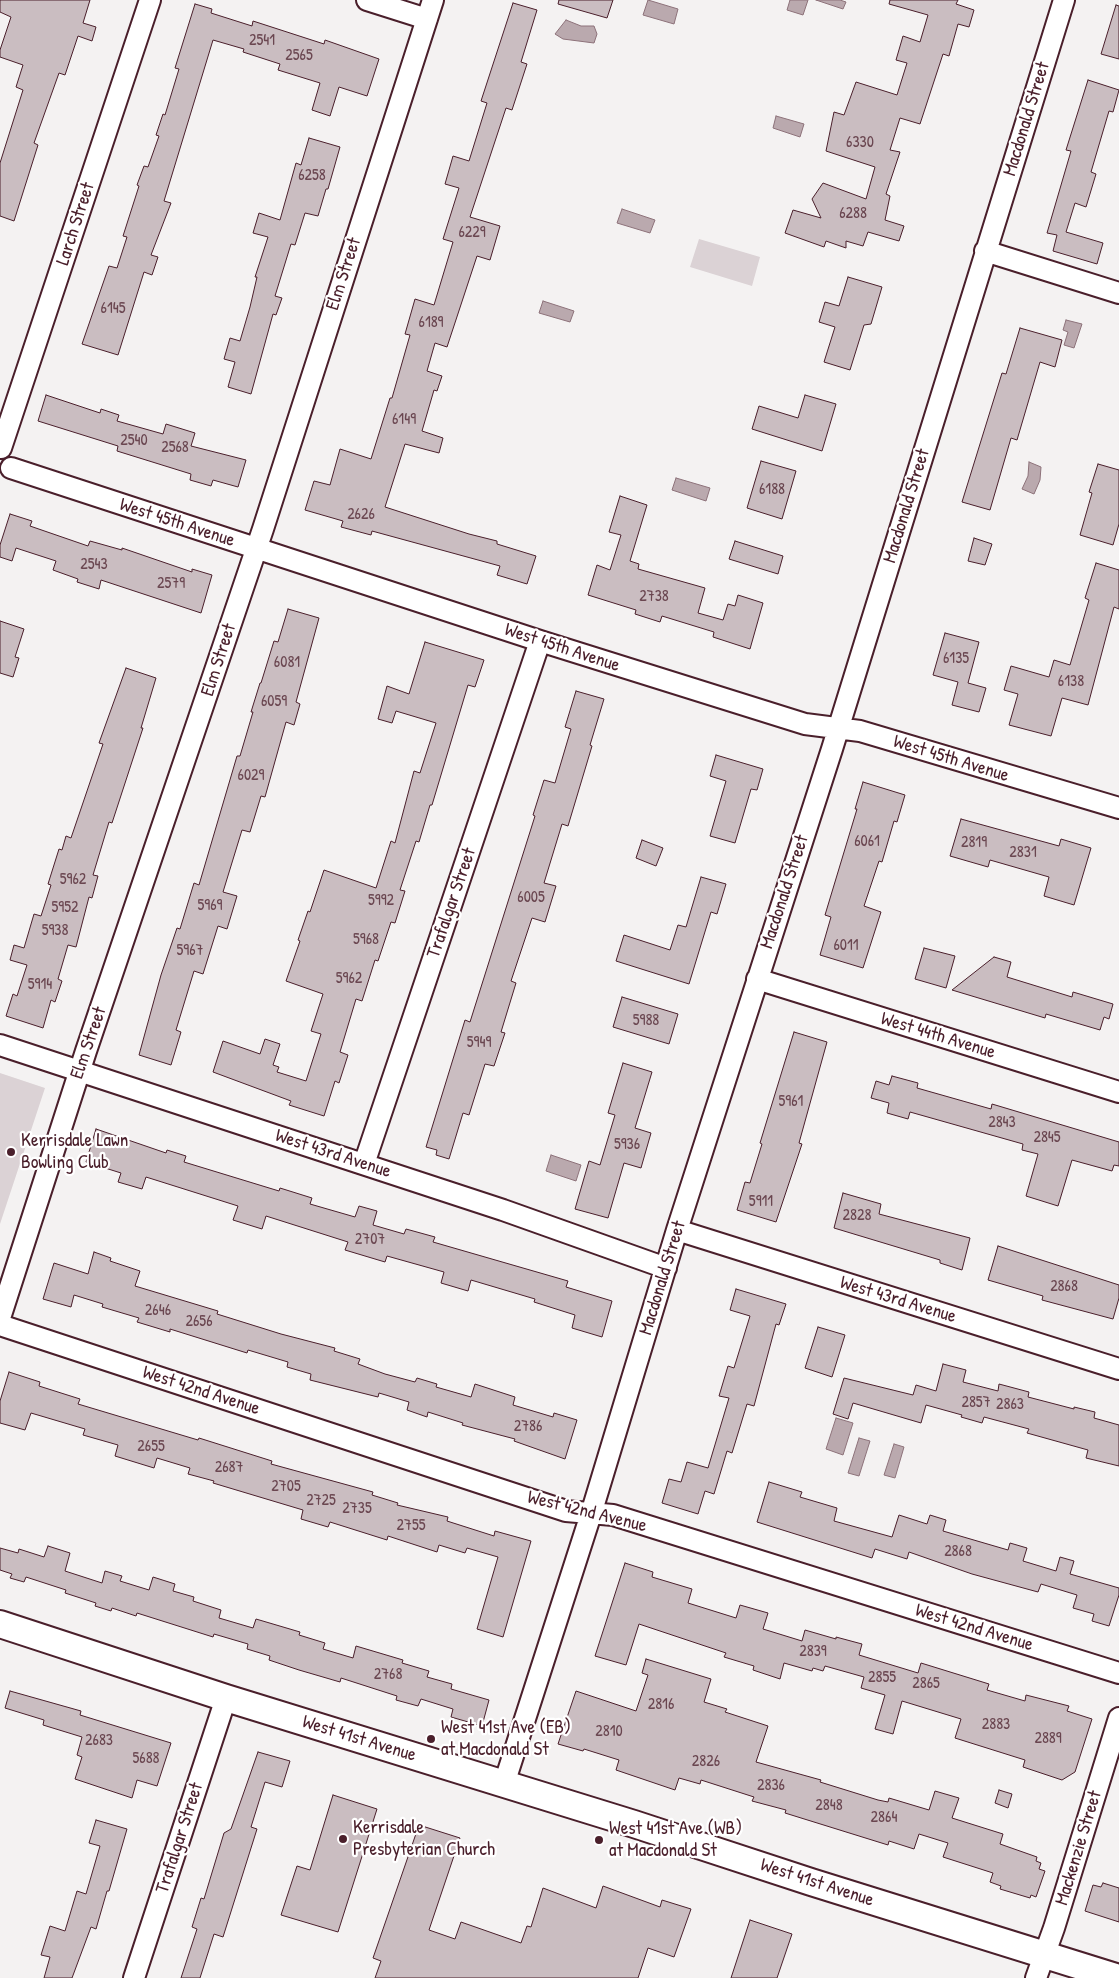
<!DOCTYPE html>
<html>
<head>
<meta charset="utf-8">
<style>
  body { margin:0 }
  canvas { display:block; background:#f4f2f2 }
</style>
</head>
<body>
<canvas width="1119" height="1978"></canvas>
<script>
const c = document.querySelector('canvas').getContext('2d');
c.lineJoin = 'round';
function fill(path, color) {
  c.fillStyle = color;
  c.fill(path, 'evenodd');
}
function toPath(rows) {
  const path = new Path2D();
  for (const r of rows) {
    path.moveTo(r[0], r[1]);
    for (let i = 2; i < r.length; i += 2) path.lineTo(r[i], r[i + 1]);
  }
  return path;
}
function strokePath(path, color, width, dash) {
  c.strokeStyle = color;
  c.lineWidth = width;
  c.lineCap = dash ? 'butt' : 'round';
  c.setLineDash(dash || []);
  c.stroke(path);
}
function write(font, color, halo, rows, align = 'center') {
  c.font = font + ' "Patrick Hand",sans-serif';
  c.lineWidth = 4.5;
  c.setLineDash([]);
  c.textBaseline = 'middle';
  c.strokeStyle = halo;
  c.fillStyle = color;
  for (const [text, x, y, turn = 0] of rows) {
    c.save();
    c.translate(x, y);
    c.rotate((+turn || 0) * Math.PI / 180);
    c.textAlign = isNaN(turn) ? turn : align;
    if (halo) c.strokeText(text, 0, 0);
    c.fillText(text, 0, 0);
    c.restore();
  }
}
fill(toPath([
  [699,239,760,257,752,286,690,267],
  [0,1073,45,1088,0,1224]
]), '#dbd2d5');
const water = toPath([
  [648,0,678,9,674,24,643,15,648,0],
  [790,0,808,0,803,15,787,10,790,0],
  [816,0,840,0,846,2,843,9,816,0],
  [566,20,581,26,594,26,597,34,594,43,563,39,555,34,566,20],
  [776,116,804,124,800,137,773,128,776,116],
  [622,209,655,220,650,233,617,223,622,209],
  [543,301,574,311,570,322,539,313,543,301],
  [1066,320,1082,324,1074,348,1064,345,1068,332,1063,330,1066,320],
  [1029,462,1041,467,1040,480,1034,494,1022,489,1028,476,1029,462],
  [676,478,710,488,706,501,672,490,676,478],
  [551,1155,581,1165,576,1181,546,1171,551,1155],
  [836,1418,853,1423,843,1455,826,1449,836,1418],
  [859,1438,870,1441,859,1476,848,1473,859,1438],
  [894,1444,904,1447,895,1478,884,1475,894,1444]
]);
fill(water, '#baa9ae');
strokePath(water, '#8d727a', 1);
const building = toPath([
  [0,0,90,0,83,23,96,27,92,41,78,36,65,75,59,73,34,143,38,145,14,221,0,216,0,163,23,90,16,87,23,65,0,57,0,50,11,17,0,12,0,0],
  [559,0,613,0,607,18,558,4,559,0],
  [890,0,958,0,956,4,974,10,969,27,958,24,949,56,943,54,920,124,900,118,890,150,900,152,886,194,890,196,885,220,904,226,899,241,868,232,863,246,846,241,846,248,826,241,824,247,785,233,793,210,821,218,812,199,823,183,866,199,875,167,826,151,834,112,844,115,856,82,897,95,907,63,896,60,903,36,920,42,928,15,889,4,890,0],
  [513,3,537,10,521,62,527,64,512,110,506,108,470,217,500,226,490,260,477,256,447,347,435,343,427,371,442,376,437,391,434,390,422,431,443,438,439,453,405,444,385,507,469,534,497,541,497,544,536,556,527,584,497,575,500,566,372,531,371,535,341,527,343,521,305,510,314,481,330,485,340,449,371,459,390,398,392,398,410,335,405,334,415,299,434,305,453,242,443,239,459,188,445,184,453,156,469,161,487,103,481,101,513,3],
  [195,4,212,9,211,13,252,26,253,21,324,44,325,40,379,59,367,96,339,87,330,116,312,110,320,83,278,70,280,64,243,52,244,49,213,40,164,201,171,203,151,255,158,257,152,275,144,272,118,355,82,344,109,266,117,268,127,237,123,236,139,186,137,185,144,166,148,167,159,136,156,135,163,114,165,115,179,69,175,68,195,4],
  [1116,5,1119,6,1119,59,1101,54,1116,5],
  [1088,80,1119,90,1113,112,1109,111,1091,172,1096,174,1086,207,1075,203,1066,232,1103,243,1097,264,1053,251,1057,235,1047,233,1071,151,1066,150,1088,80],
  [309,138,340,147,328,189,326,189,318,216,305,213,295,245,291,244,275,296,282,298,276,315,273,314,251,394,228,387,235,362,224,359,230,338,240,341,250,307,257,277,255,277,268,237,253,233,259,213,280,220,296,163,301,165,309,138],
  [848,277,882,287,871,324,864,325,850,370,824,362,835,327,819,322,825,302,839,306,848,277],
  [1020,328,1062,340,1055,367,1040,362,1017,440,1011,438,990,510,962,502,1002,373,1006,374,1020,328],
  [46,395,100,413,101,409,119,415,117,421,163,434,166,424,195,433,191,446,246,460,238,487,213,480,211,486,190,480,191,474,117,451,118,446,38,421,46,395],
  [805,395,836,404,822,451,752,429,759,406,798,418,805,395],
  [761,461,796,471,782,519,747,508,761,461],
  [1098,464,1119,470,1119,524,1113,545,1080,535,1092,493,1089,492,1098,464],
  [620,496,647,505,630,561,639,564,638,569,705,588,698,613,723,620,728,604,735,606,738,595,763,603,750,649,713,637,714,632,662,616,660,622,635,614,636,610,588,595,597,565,610,570,621,535,609,532,620,496],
  [10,514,32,521,30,526,88,546,90,541,122,550,122,548,192,572,192,569,212,575,201,613,101,580,99,589,77,582,78,579,53,570,56,561,16,548,12,561,0,557,0,545,10,514],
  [974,538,992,544,985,565,968,561,974,538],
  [735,541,783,556,778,574,729,559,735,541],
  [1096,563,1119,570,1119,609,1114,607,1088,705,1062,698,1051,736,1009,725,1018,694,1004,690,1011,666,1049,677,1054,660,1070,665,1089,600,1085,598,1096,563],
  [288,609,319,618,296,702,300,704,294,725,286,722,265,797,261,796,250,832,242,830,223,892,237,896,227,929,218,926,203,974,194,971,176,1030,181,1032,171,1065,139,1055,161,975,177,928,180,929,194,883,199,885,237,756,240,756,253,712,251,712,260,683,261,683,274,641,278,642,288,609],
  [0,621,24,629,15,657,19,658,13,677,0,673,0,621],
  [945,633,979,642,968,683,986,688,979,712,952,705,958,682,933,675,945,633],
  [425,642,484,660,475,687,468,685,432,805,430,805,419,842,416,841,400,890,405,891,395,923,391,922,378,961,375,960,362,1001,356,999,340,1052,348,1055,339,1083,335,1081,324,1116,289,1105,291,1101,213,1072,223,1041,260,1054,265,1039,280,1044,273,1065,279,1067,277,1072,306,1081,321,1034,311,1031,323,994,286,981,300,941,298,940,308,911,310,912,324,870,376,888,391,841,395,843,414,771,420,773,436,723,396,711,392,723,378,719,387,686,409,694,425,642],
  [126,668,156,678,141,728,143,728,112,823,109,822,93,875,98,876,92,898,89,897,76,947,68,945,58,979,62,981,55,1002,51,1000,43,1028,6,1016,13,994,17,996,27,965,10,960,14,945,24,948,34,914,41,916,51,885,48,884,59,849,62,850,66,836,71,838,103,744,99,743,126,668],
  [576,691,604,699,590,745,592,746,568,826,562,824,544,883,556,886,545,922,532,918,511,981,516,983,501,1032,505,1033,494,1066,485,1064,469,1115,463,1113,449,1159,436,1155,437,1150,426,1147,465,1020,470,1022,535,816,533,815,544,780,555,783,571,729,565,727,576,691],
  [716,755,763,769,757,790,751,789,735,843,710,836,726,781,710,776,716,755],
  [863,782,905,795,897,822,894,821,882,862,879,861,864,906,881,912,863,968,820,955,831,917,825,915,857,809,855,809,863,782],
  [961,819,1059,846,1061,839,1091,848,1074,905,1044,896,1049,877,990,860,988,867,950,856,961,819],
  [642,840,663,848,656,866,636,858,642,840],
  [701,877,726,884,717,914,711,912,689,984,616,961,624,935,670,950,678,925,686,927,701,877],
  [924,948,955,956,946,988,915,979,924,948],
  [994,957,1011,962,1007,977,1072,997,1073,992,1113,1004,1109,1019,1104,1017,1100,1030,1046,1014,1045,1018,952,990,994,957],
  [622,997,678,1014,669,1044,613,1027,622,997],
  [794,1032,827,1042,799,1143,802,1144,776,1222,737,1210,745,1182,750,1183,762,1144,760,1143,794,1032],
  [623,1063,652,1072,635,1128,651,1133,641,1168,624,1163,608,1218,575,1209,589,1161,600,1165,615,1115,608,1113,623,1063],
  [892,1076,918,1083,917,1088,991,1109,992,1104,1119,1142,1119,1166,1114,1165,1112,1171,1072,1160,1058,1206,1026,1196,1038,1154,1022,1150,1023,1144,910,1112,908,1119,887,1113,889,1103,871,1098,876,1081,889,1085,892,1076],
  [96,1129,166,1153,167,1150,186,1156,184,1162,279,1191,280,1188,312,1198,310,1204,355,1217,359,1206,377,1211,373,1225,404,1234,406,1229,435,1237,433,1242,568,1281,566,1287,612,1301,602,1337,572,1328,575,1315,534,1302,535,1299,471,1280,468,1291,441,1283,444,1272,387,1256,385,1262,345,1250,348,1242,266,1216,262,1229,233,1220,238,1206,146,1177,142,1189,118,1182,121,1173,86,1162,96,1129],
  [843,1193,881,1204,879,1214,970,1238,962,1270,940,1263,940,1260,834,1228,843,1193],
  [998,1246,1119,1285,1119,1298,1113,1319,1042,1300,1043,1296,988,1280,998,1246],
  [94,1252,111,1258,110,1261,140,1271,135,1286,218,1311,217,1314,281,1334,335,1348,334,1351,360,1359,358,1364,385,1374,415,1382,417,1378,437,1384,436,1387,471,1397,475,1384,515,1397,513,1405,553,1417,554,1413,577,1420,565,1459,514,1441,515,1439,462,1425,463,1423,428,1412,427,1417,407,1410,409,1402,379,1393,378,1397,310,1380,311,1374,287,1367,288,1362,248,1350,247,1353,170,1329,170,1332,137,1322,139,1318,102,1307,103,1304,74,1295,71,1307,43,1299,54,1263,88,1274,94,1252],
  [736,1289,786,1304,779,1325,776,1324,754,1406,747,1404,732,1453,727,1451,714,1494,705,1491,698,1514,662,1503,669,1479,681,1482,687,1462,708,1468,729,1398,719,1396,728,1366,734,1368,750,1316,730,1310,736,1289],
  [818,1327,845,1335,832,1377,805,1368,818,1327],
  [943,1364,966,1370,963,1382,998,1391,999,1384,1029,1392,1028,1397,1074,1409,1074,1407,1095,1412,1094,1418,1119,1425,1119,1466,1086,1458,1088,1450,1027,1433,1029,1429,984,1417,982,1423,961,1417,962,1415,926,1405,921,1423,853,1403,848,1419,833,1414,844,1378,913,1395,916,1385,936,1391,943,1364],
  [9,1372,40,1382,39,1386,80,1399,78,1404,198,1440,199,1438,272,1461,271,1464,373,1492,372,1495,398,1503,397,1505,448,1517,447,1521,494,1536,495,1531,531,1541,503,1637,477,1629,498,1557,467,1548,465,1553,439,1545,437,1552,388,1536,387,1540,330,1522,328,1527,301,1519,303,1510,213,1483,214,1481,188,1474,190,1468,157,1458,154,1468,115,1456,118,1445,83,1435,85,1429,31,1413,25,1430,0,1423,0,1401,9,1372],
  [769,1482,802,1492,800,1497,837,1508,834,1521,892,1537,899,1515,927,1524,930,1515,946,1520,943,1531,1008,1550,1010,1543,1027,1548,1023,1561,1056,1571,1060,1557,1074,1561,1070,1574,1119,1588,1119,1595,1109,1626,1092,1621,1094,1614,1073,1608,1077,1595,1041,1584,1038,1592,972,1574,909,1552,907,1559,875,1549,872,1558,757,1522,769,1482],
  [48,1546,70,1553,65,1571,102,1583,105,1571,122,1576,120,1581,149,1590,153,1577,175,1584,173,1591,194,1597,193,1601,221,1610,219,1618,253,1628,256,1619,300,1632,299,1635,325,1643,323,1649,353,1658,356,1646,403,1660,402,1663,429,1671,427,1677,452,1684,451,1689,489,1700,482,1726,451,1717,453,1709,421,1699,418,1706,396,1700,397,1696,341,1678,340,1682,299,1670,269,1660,270,1656,247,1649,248,1644,214,1634,213,1637,137,1613,136,1616,112,1608,111,1611,95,1606,96,1603,65,1593,66,1590,26,1577,24,1582,10,1578,12,1574,0,1570,0,1548,18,1553,19,1549,44,1557,48,1546],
  [625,1563,653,1572,652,1577,692,1589,688,1603,736,1618,740,1605,768,1613,763,1629,802,1641,805,1630,836,1639,836,1637,862,1644,859,1655,918,1673,921,1663,989,1684,987,1690,1025,1701,1026,1695,1069,1706,1067,1711,1092,1719,1075,1772,1062,1780,1023,1767,1025,1760,955,1738,961,1719,902,1701,893,1734,875,1729,885,1695,861,1688,864,1677,825,1666,823,1671,813,1668,812,1671,784,1663,780,1679,753,1670,754,1666,724,1657,726,1653,639,1624,626,1665,595,1656,625,1563],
  [646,1659,711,1679,704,1702,727,1709,725,1712,768,1726,756,1762,821,1780,820,1782,878,1800,888,1802,889,1798,929,1810,935,1791,959,1798,952,1818,1003,1834,1000,1844,1037,1857,1036,1861,1041,1863,1039,1869,1045,1871,1036,1897,1031,1895,1030,1898,1000,1889,1001,1886,990,1882,993,1873,943,1857,948,1843,919,1834,914,1849,889,1841,888,1845,785,1813,786,1810,752,1801,754,1797,701,1780,700,1784,679,1778,675,1790,616,1770,619,1760,584,1749,583,1751,558,1744,576,1691,636,1711,648,1675,642,1673,646,1659],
  [10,1691,81,1711,80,1715,171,1743,157,1786,137,1780,132,1798,75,1779,82,1757,77,1755,82,1737,43,1725,44,1720,5,1708,10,1691],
  [258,1752,290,1761,282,1787,265,1782,251,1827,257,1829,223,1937,214,1934,200,1978,181,1978,197,1929,192,1927,201,1898,204,1899,224,1833,231,1829,258,1752],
  [999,1790,1012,1794,1008,1808,995,1803,999,1790],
  [333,1795,377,1809,338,1932,281,1915,297,1866,310,1870,333,1795],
  [96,1820,127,1829,109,1891,107,1891,96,1929,91,1927,72,1978,44,1978,50,1957,41,1955,50,1926,65,1931,77,1891,86,1894,100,1846,89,1843,96,1820],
  [419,1825,460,1838,429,1930,455,1939,461,1922,521,1943,527,1926,531,1927,543,1888,596,1908,603,1886,660,1907,662,1900,691,1909,674,1957,648,1948,638,1978,375,1978,381,1961,373,1958,419,1825],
  [1103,1883,1119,1888,1119,1922,1085,1911,1093,1885,1101,1887,1103,1883],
  [750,1920,792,1934,777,1978,731,1978,750,1920]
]);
fill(building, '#cabdc1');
strokePath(building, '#4a1f2b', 1);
const minor = toPath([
  [367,0,427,19],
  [985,251,1119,293],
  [1,448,150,0],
  [11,468,540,641,805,724,860,731,1119,808],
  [757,979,1119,1092],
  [0,1045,503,1210,666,1268],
  [364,1164,540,641],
  [677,1230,1119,1369],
  [0,1318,86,1051,263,529,433,0],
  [0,1325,566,1511,613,1515,1119,1673],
  [504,1784,591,1514,677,1230,832,749,1064,0],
  [134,1978,226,1698],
  [1036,1978,1054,1928,1119,1718]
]);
const major = toPath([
  [0,1624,226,1698,634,1824,811,1882,1119,1978]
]);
strokePath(minor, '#4a1f2b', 24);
strokePath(major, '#4a1f2b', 30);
strokePath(minor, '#fff', 20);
strokePath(major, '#fff', 26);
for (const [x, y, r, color] of [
  [11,1152,5,"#4a1f2b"],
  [431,1739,5,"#4a1f2b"],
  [343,1839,5,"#4a1f2b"],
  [599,1840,5,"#4a1f2b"]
]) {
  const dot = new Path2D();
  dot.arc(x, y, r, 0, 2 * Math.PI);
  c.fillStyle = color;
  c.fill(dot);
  strokePath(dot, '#fff', 2);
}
write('16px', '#6a4650', null, [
  ["2541",262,41],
  ["2565",299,56],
  ["6330",860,143],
  ["6258",312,176],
  ["6288",853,214],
  ["6229",472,233],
  ["6145",113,309],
  ["6189",431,323],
  ["6149",404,420],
  ["2540",134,441],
  ["2568",175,448],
  ["6188",772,490],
  ["2626",361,515],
  ["2543",94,565],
  ["2579",171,584],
  ["2738",654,597],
  ["6135",956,659],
  ["6081",287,663],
  ["6138",1071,682],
  ["6059",274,702],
  ["6029",251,776],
  ["6061",867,842],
  ["2819",974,843],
  ["2831",1023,853],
  ["5962",73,880],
  ["6005",531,898],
  ["5992",381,901],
  ["5969",210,906],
  ["5952",65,908],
  ["5938",55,931],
  ["5968",366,940],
  ["6011",846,946],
  ["5967",190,951],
  ["5962",349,979],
  ["5914",40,985],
  ["5988",646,1021],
  ["5949",479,1043],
  ["5961",791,1102],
  ["2843",1002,1123],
  ["2845",1047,1138],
  ["5936",627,1145],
  ["5911",761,1202],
  ["2828",857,1216],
  ["2707",370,1240],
  ["2868",1064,1287],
  ["2646",158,1311],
  ["2656",199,1322],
  ["2857",976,1403],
  ["2863",1010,1405],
  ["2786",528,1427],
  ["2655",151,1447],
  ["2687",229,1468],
  ["2705",286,1487],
  ["2725",321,1501],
  ["2735",357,1509],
  ["2755",411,1526],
  ["2868",958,1552],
  ["2839",813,1652],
  ["2768",388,1675],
  ["2855",882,1678],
  ["2865",926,1684],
  ["2816",661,1705],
  ["2883",996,1725],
  ["2810",609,1732],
  ["2889",1048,1739],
  ["2683",99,1741],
  ["5688",146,1759],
  ["2826",706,1762],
  ["2836",771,1786],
  ["2848",829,1806],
  ["2864",884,1818]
]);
write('19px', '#4a1f2b', '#fff', [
  ["Macdonald Street",1027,119,-73],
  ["Larch Street",76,224,-72],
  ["Elm Street",344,274,-72],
  ["Macdonald Street",907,506,-73],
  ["West 45th Avenue",177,523,18],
  ["West 45th Avenue",562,648,18],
  ["Elm Street",219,660,-72],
  ["West 45th Avenue",951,759,17],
  ["Macdonald Street",785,892,-72],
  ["Trafalgar Street",452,903,-71],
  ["West 44th Avenue",938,1036,17],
  ["Elm Street",89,1043,-71],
  ["West 43rd Avenue",333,1154,18],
  ["Macdonald Street",663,1278,-73],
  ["West 43rd Avenue",898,1300,17],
  ["West 42nd Avenue",201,1391,18],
  ["West 42nd Avenue",587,1512,14],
  ["West 42nd Avenue",974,1628,17],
  ["West 41st Avenue",359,1739,17],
  ["Trafalgar Street",180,1838,-72],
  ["Mackenzie Street",1079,1848,-73],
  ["West 41st Avenue",817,1883,18]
]);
write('19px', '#4a1f2b', '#fff', [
  ["Kerrisdale Lawn",21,1141],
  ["Bowling Club",21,1163],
  ["West 41st Ave (EB)",441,1728],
  ["at Macdonald St",441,1750],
  ["Kerrisdale",353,1828],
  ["Presbyterian Church",353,1850],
  ["West 41st Ave (WB)",609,1829],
  ["at Macdonald St",609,1851]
], 'left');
</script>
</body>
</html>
